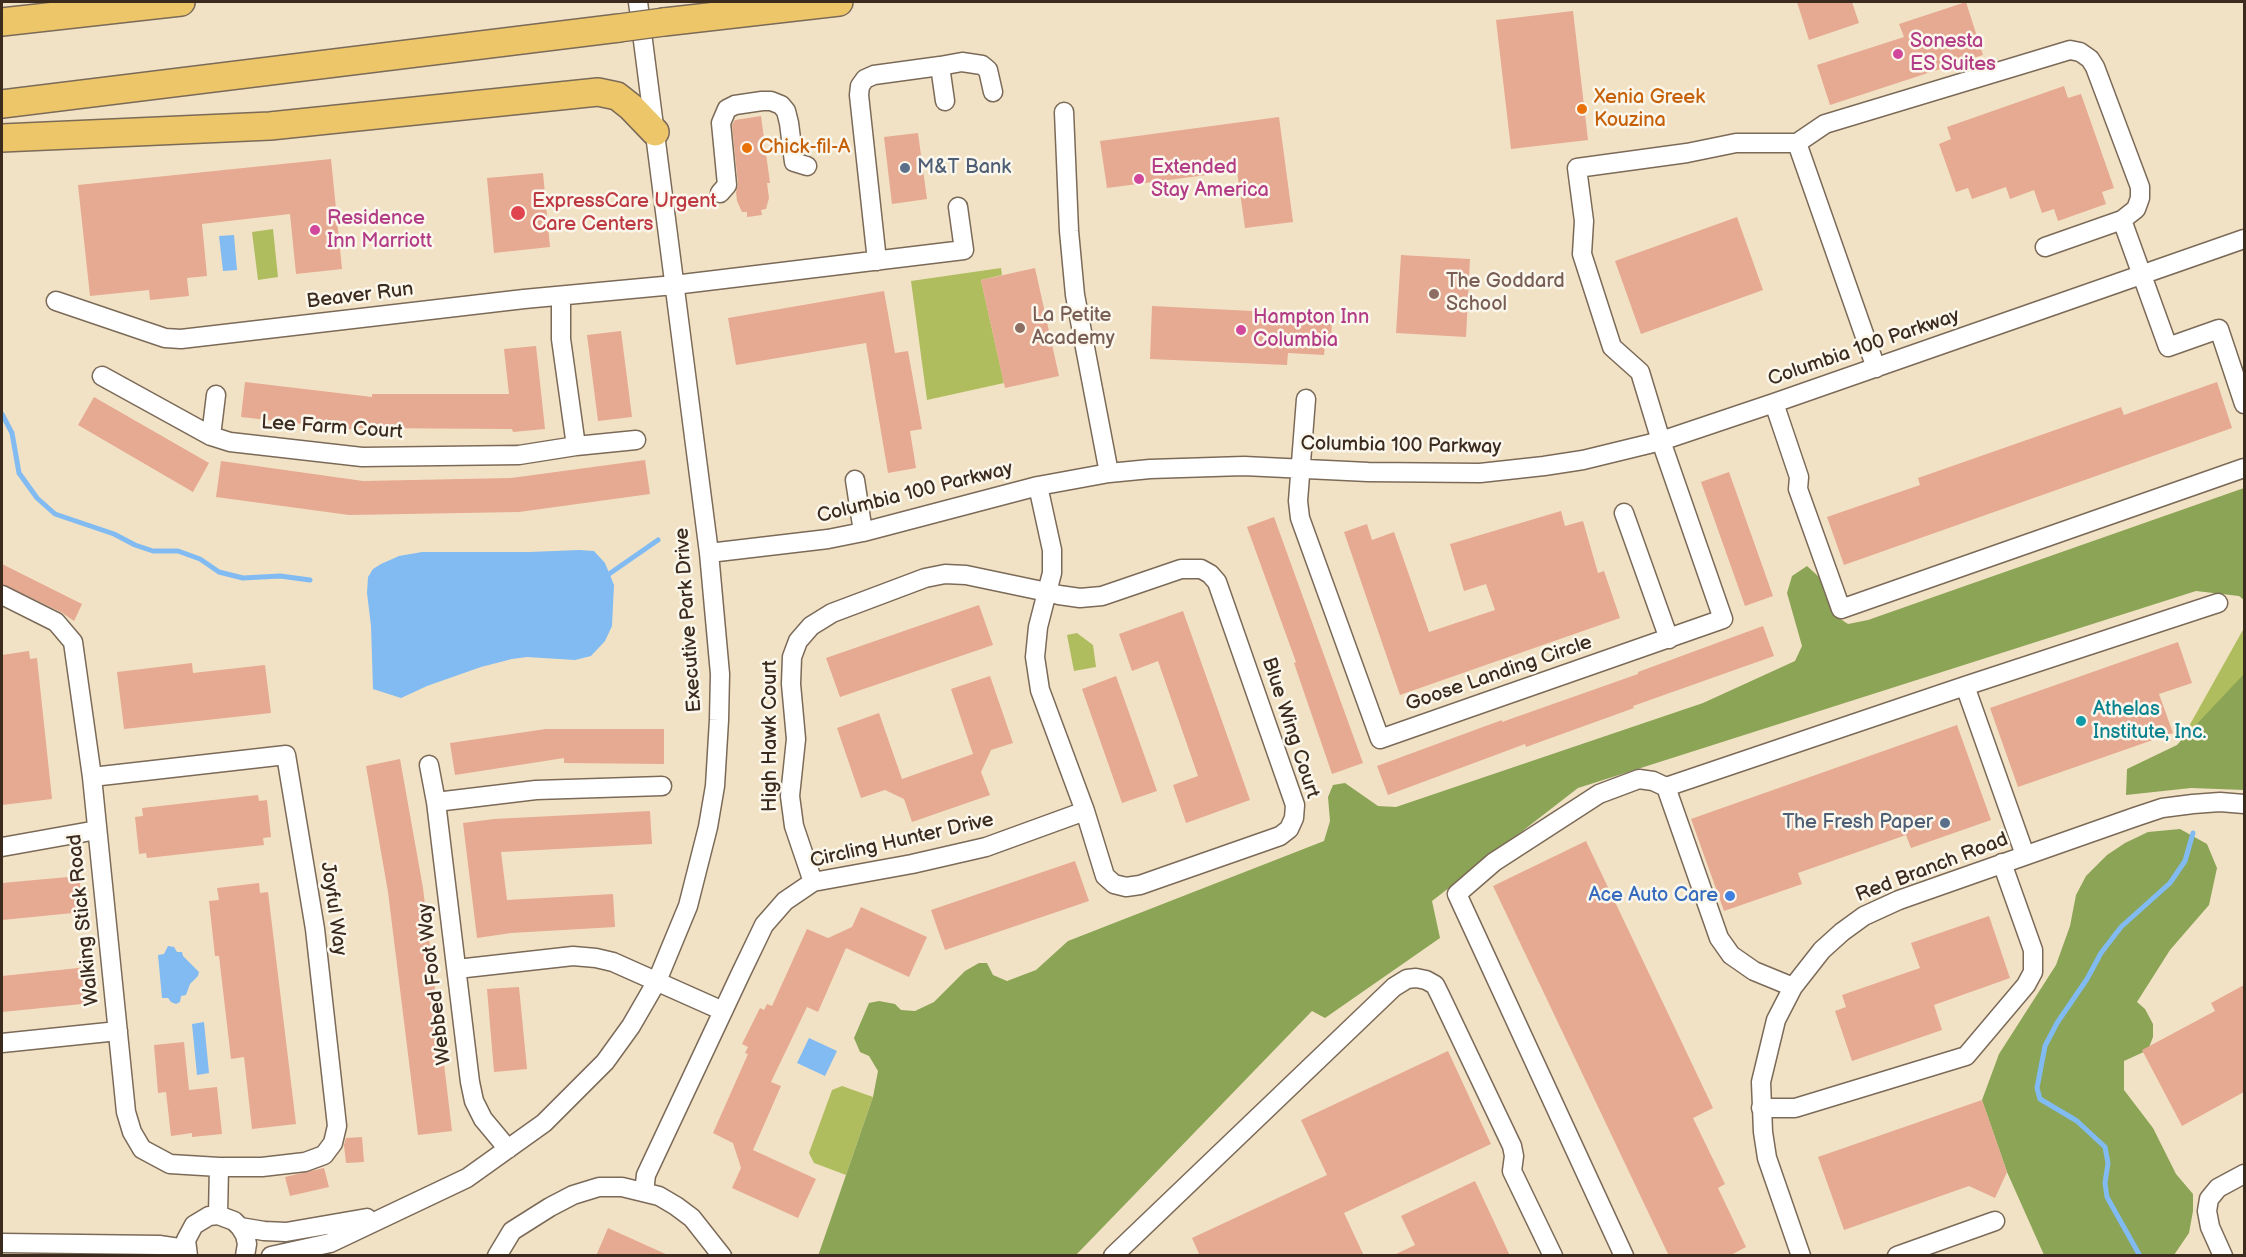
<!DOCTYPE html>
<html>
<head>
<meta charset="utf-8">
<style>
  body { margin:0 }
  #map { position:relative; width:2246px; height:1257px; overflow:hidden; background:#f2e2c5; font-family:"Balsamiq Sans",sans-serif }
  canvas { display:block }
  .frame { position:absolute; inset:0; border:3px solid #3b2a1e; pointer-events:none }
</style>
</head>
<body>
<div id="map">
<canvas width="2246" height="1257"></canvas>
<div class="frame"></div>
</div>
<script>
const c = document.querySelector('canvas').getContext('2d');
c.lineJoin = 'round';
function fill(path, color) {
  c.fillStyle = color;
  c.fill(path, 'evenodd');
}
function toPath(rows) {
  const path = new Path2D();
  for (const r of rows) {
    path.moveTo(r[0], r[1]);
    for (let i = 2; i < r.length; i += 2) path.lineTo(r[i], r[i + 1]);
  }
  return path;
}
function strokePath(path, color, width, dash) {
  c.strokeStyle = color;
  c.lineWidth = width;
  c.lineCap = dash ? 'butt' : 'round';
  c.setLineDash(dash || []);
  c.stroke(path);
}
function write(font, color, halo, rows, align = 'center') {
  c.font = font + ' "Balsamiq Sans",sans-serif';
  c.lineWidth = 5;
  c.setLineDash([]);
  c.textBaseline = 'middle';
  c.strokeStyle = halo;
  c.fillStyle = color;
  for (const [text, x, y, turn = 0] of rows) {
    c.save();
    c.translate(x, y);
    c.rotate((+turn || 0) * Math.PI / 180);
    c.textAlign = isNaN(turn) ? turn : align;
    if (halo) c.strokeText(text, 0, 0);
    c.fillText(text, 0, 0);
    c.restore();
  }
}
fill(toPath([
  [273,229,278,277,258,280,252,232],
  [1001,268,1002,275,981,280,1004,383,927,400,911,281],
  [2244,628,2244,780,2156,785],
  [1077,633,1093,645,1096,667,1074,671,1067,635],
  [842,1086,873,1097,846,1175,814,1163,809,1153,832,1090]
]), '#afbd5f');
fill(toPath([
  [2244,488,2244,600,2239,596,2196,591,1578,788,1432,901,1440,938,1325,1018,1312,1011,1076,1255,818,1256,873,1097,878,1071,869,1056,860,1052,854,1038,869,1003,879,1001,895,1004,901,1010,915,1011,934,1002,965,971,979,963,987,963,993,975,1007,981,1036,970,1068,941,1324,841,1330,821,1328,797,1333,785,1345,783,1378,806,1396,807,1703,703,1795,661,1802,646,1787,593,1792,576,1807,566,1819,577,1836,616,1848,624,1868,620],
  [2244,674,2244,790,2191,788,2126,795,2127,769,2177,745],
  [2180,829,2207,844,2217,868,2209,905,2170,950,2137,1002,2145,1009,2153,1024,2153,1037,2148,1050,2124,1061,2124,1090,2153,1128,2176,1174,2193,1194,2193,1211,2189,1233,2174,1255,2044,1255,2007,1172,1982,1100,1999,1054,2056,965,2070,926,2076,895,2086,876,2107,855,2125,843,2148,832]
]), '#8ba456');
fill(toPath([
  [234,235,237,270,223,271,219,236],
  [579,550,594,551,605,563,614,585,612,626,605,641,591,656,575,660,527,657,512,659,481,667,427,686,401,698,373,689,371,626,367,593,368,577,373,569,381,564,399,556,422,552,529,552],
  [168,946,174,947,177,952,182,952,183,956,199,972,198,976,190,984,186,995,181,996,180,1002,176,1004,171,1002,168,998,162,998,158,955,164,954],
  [204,1022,209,1073,197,1075,192,1024],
  [809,1038,837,1051,825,1076,797,1063]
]), '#81bbf2');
strokePath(toPath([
  [2,414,12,433,19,473,37,498,55,514,114,534,135,545,153,551,178,551,200,559,219,572,243,578,280,576,310,580],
  [609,574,658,540],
  [2140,1256,2107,1197,2105,1183,2108,1163,2105,1147,2077,1121,2040,1099,2037,1088,2045,1046,2057,1023,2087,979,2101,953,2121,927,2170,883,2185,861,2193,833]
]), '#81bbf2', 5);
fill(toPath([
  [1797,2,1852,2,1859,23,1809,40],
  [1966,2,1983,55,1830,105,1817,65,1904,37,1899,24],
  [1573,11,1588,140,1511,149,1496,20],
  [2064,86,2068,98,2081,94,2114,188,2102,192,2106,204,2058,221,2054,209,2042,213,2034,190,2010,199,2006,187,1972,199,1968,188,1956,192,1939,144,1951,139,1947,127],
  [761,116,770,183,767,183,769,198,766,209,761,210,762,215,747,217,747,212,742,212,737,201,736,192,738,184,732,125,735,120],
  [1279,117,1293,222,1245,228,1237,171,1107,188,1100,141],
  [918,133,927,199,892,204,884,137],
  [331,159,342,269,296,274,290,214,202,224,207,276,187,278,189,296,150,300,149,290,90,296,78,185],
  [543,173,550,247,494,253,487,178],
  [1737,217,1763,290,1641,334,1615,261],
  [1401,255,1470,259,1466,337,1396,333],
  [1035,268,1059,376,1005,388,981,280],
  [884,291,895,353,908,351,922,429,910,431,916,468,888,473,866,343,736,365,728,318],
  [1152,306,1332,315,1331,346,1325,345,1324,355,1288,353,1287,365,1150,359],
  [621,331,632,417,598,421,587,335],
  [536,346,545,429,513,432,512,429,357,428,357,430,241,417,245,382,372,397,372,394,509,394,504,349],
  [2217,382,2232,428,1844,565,1827,517,1920,485,1918,478,2121,407,2124,415],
  [94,397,209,463,193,492,78,425],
  [645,460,650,494,519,512,349,515,216,497,221,461,363,481,511,478],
  [1729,472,1773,596,1745,606,1701,482],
  [1561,511,1565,526,1583,521,1598,573,1604,571,1620,618,1400,695,1344,532,1367,524,1372,540,1394,532,1429,632,1495,610,1486,584,1464,591,1450,544],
  [1274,517,1363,763,1332,774,1294,663,1296,662,1247,527],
  [2,564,82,604,74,621,61,612,2,584],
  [979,605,993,645,840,697,826,658],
  [1183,611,1250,800,1186,823,1173,785,1198,776,1158,661,1132,671,1119,634],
  [1763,626,1774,656,1633,706,1634,708,1526,747,1525,744,1388,795,1377,766,1502,720,1502,722,1638,674,1638,672],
  [2178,642,2192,683,2159,694,2173,733,2018,787,1990,708],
  [29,651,30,659,37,658,52,799,2,805,2,655],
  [192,663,193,673,265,665,271,713,124,729,117,672],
  [990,676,1013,743,991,750,981,772,990,795,912,822,904,799,885,790,861,798,837,728,879,713,902,779,973,754,951,689],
  [1116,676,1157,791,1122,803,1082,689],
  [1957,725,1991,820,1911,848,1906,835,1798,873,1802,884,1724,911,1691,819],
  [546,729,664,729,664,764,564,763,564,758,455,775,450,743],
  [400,759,423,888,452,1131,418,1135,388,892,366,766],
  [258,795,259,801,267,800,271,837,263,838,264,845,147,858,146,853,139,854,135,817,143,816,142,808],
  [650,811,652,844,501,852,507,900,613,894,615,927,511,933,477,938,463,823,494,819],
  [1586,841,1713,1108,1693,1118,1725,1184,1718,1188,1746,1247,1729,1256,1669,1256,1493,886],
  [1075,861,1089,901,945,950,931,910],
  [79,876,83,912,2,920,2,883],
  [259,883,260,893,268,892,296,1124,252,1129,244,1057,231,1059,219,956,215,956,209,901,219,900,217,888],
  [861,907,927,937,909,977,846,948,818,1012,807,1007,771,1082,781,1086,753,1150,816,1179,798,1218,732,1188,741,1168,733,1143,713,1133,748,1054,745,1053,748,1047,742,1044,760,1008,764,1010,767,1004,772,1006,807,929,828,938,852,927],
  [1989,916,2010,978,1934,1005,1942,1030,1852,1061,1835,1011,1846,1007,1842,995,1920,968,1911,943],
  [88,967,92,1003,2,1012,2,976],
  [2244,985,2244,1092,2182,1126,2142,1050,2215,1011,2211,1003],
  [519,987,527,1069,494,1072,487,989],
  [184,1042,189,1090,217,1087,222,1134,192,1137,192,1133,171,1136,166,1092,158,1093,154,1045],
  [1448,1051,1491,1144,1344,1213,1364,1256,1200,1256,1192,1238,1327,1175,1301,1120],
  [1982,1100,2007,1172,1995,1198,1969,1186,1844,1230,1818,1157],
  [362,1137,364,1162,346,1163,344,1145,346,1138],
  [324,1168,329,1187,290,1196,285,1177],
  [1475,1181,1510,1256,1392,1256,1415,1245,1401,1216],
  [608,1228,670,1256,596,1256]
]), '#e6a991');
const minor = toPath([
  [945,101,940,66,962,62,982,65,988,70,993,92],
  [1064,112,1069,231,1075,295,1109,473],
  [1797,143,1825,124,2070,50,2080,52,2090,59,2095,67,2140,187,2140,198,2136,209,2122,220,2168,347,2219,329,2244,404],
  [720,193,727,185,721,123,727,109,735,105,762,101,771,101,781,105,786,111,789,123,794,162,807,166],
  [2045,247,2122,220],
  [877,261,859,95,860,86,865,79,874,75,940,66],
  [56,301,165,338,181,339,524,299,674,285,964,250,958,207],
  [102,376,211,436,230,442,362,457,519,455,576,446,561,339,561,297],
  [1306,399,1298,501,1300,518,1380,739,1723,619,1661,441,1640,372,1612,347,1582,254,1584,221,1577,168,1687,153,1736,143,1797,143,1876,368],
  [1774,403,1799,477,1798,489,1841,609,2244,468],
  [211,436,216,395],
  [576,446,636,440],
  [855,480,863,532],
  [1624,513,1669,639],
  [709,553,828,539,863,532,1038,486,1109,473,1150,469,1244,466,1368,472,1480,473,1544,466,1583,460,1661,441,1774,403,2244,239],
  [2,595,56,622,73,642,92,777,126,1112,132,1132,142,1149,170,1164,219,1167,218,1215],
  [1965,686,2025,855],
  [429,765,436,802,470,1082,474,1101,483,1119,508,1149],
  [92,777,286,755,315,929,337,1126,333,1143,324,1155,305,1162,262,1167,219,1167],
  [1666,787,1965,686,2218,603],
  [436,802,536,790,662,786],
  [2,847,97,830],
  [813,882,794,826,790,796,796,739,791,684,792,657,798,641,811,626,832,613,925,578,945,574,966,575,1047,592,1059,595,1080,598,1102,596,1181,569,1201,569,1210,574,1217,582,1295,805,1294,818,1289,829,1280,836,1140,885,1126,887,1114,884,1105,876,1085,811,1040,690,1035,657,1038,627,1047,592,1052,573,1052,550,1038,486],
  [457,969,573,956,596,958,613,962,723,1011],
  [2,1043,118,1031],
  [1761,1108,1795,1108,1966,1056,2026,985,2033,972,2033,950,2002,863],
  [644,1192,646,1175,740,975,764,925,785,901,813,882,912,864,986,847,1085,811],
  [240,1227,264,1231,286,1232,367,1218],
  [2,1243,159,1245,186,1249],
  [188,1256,186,1240,194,1225,209,1216,218,1215,234,1221,240,1227,245,1235,247,1244,245,1256],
  [271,1256,330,1243,467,1178,544,1123,605,1062,631,1026,657,981,688,906,708,827,715,786,719,720,720,674,709,553,638,2],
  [497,1256,512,1231,550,1207,573,1195,599,1187,622,1187,659,1196,676,1206,692,1218,722,1256],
  [1113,1256,1394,987,1407,979,1416,978,1426,980,1435,985,1440,995,1512,1146,1514,1156,1512,1171,1553,1256],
  [1624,1256,1457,894,1494,862,1599,794,1639,779,1653,781,1666,787,1719,938,1731,955,1754,971,1793,987],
  [1801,1256,1767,1158,1763,1132,1761,1082,1776,1020,1793,987,1822,950,1842,932,1864,916,1899,900,2135,817,2162,808,2193,804,2220,802,2244,804],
  [1897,1256,1995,1221],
  [2223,1256,2210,1227,2207,1211,2209,1199,2218,1188,2244,1174]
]);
const highway = toPath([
  [2,22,181,2],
  [664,22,839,2],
  [2,104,619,28],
  [2,138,270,126,598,92,617,96,631,107,655,132]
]);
strokePath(minor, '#7b6a58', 21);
strokePath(highway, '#7b6a58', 30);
strokePath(minor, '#fff', 18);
strokePath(highway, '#ecc669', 27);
const highwayBridge = toPath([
  [619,28,664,22]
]);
strokePath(highwayBridge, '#7b6a58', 30, []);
strokePath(highwayBridge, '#ecc669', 27);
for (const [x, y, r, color] of [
  [1898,54,6,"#d1479c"],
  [1582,109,6,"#e8710a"],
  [747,148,6,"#e8710a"],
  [905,168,6,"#5c6f8a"],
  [1139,179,6,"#d1479c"],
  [518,213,8,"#e0444e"],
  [315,230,6,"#d1479c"],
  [1434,294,6,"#8d6e63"],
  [1020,328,6,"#8d6e63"],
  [1241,330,6,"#d1479c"],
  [2081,721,6,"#0f9aa8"],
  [1945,823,6,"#5c6f8a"],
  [1730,896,6,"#3f7fe0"]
]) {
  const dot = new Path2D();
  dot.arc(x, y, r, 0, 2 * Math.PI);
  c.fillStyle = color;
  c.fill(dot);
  strokePath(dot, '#fbf7ec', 2);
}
write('20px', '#b23c85', '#fbf7ec', [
  ["Sonesta",1910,42],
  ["ES Suites",1910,65],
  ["Extended",1151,168],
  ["Stay America",1151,191],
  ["Residence",327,219],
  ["Inn Marriott",327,242],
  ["Hampton Inn",1253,318],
  ["Columbia",1253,341]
], 'left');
write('20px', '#c56008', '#fbf7ec', [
  ["Xenia Greek",1594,98],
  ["Kouzina",1594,121],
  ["Chick-fil-A",759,148]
], 'left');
write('20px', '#4e5e75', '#fbf7ec', [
  ["M&T Bank",917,168],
  ["The Fresh Paper",1933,823,"right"]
], 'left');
write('20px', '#be3a42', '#fbf7ec', [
  ["ExpressCare Urgent",532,202],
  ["Care Centers",532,225]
], 'left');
write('20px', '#785e54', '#fbf7ec', [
  ["The Goddard",1446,282],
  ["School",1446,305],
  ["La Petite",1032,316],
  ["Academy",1032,339]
], 'left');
write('20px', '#3b2a1e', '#fbf7ec', [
  ["Beaver Run",360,296,-7],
  ["Columbia 100 Parkway",1864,348,-19],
  ["Lee Farm Court",332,428,4],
  ["Columbia 100 Parkway",1401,446,1],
  ["Columbia 100 Parkway",915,493,-14],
  ["Executive Park Drive",689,620,-94],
  ["Goose Landing Circle",1499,674,-19],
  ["Blue Wing Court",1290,728,72],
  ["High Hawk Court",771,736,-90],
  ["Circling Hunter Drive",902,841,-13],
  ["Red Branch Road",1932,868,-21],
  ["Joyful Way",333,909,82],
  ["Walking Stick Road",84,920,-96],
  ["Webbed Foot Way",435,984,-97]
]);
write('20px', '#0d838f', '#fbf7ec', [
  ["Athelas",2093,710],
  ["Institute, Inc.",2093,733]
], 'left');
write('20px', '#366cbe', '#fbf7ec', [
  ["Ace Auto Care",1718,896]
], 'right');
</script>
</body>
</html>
